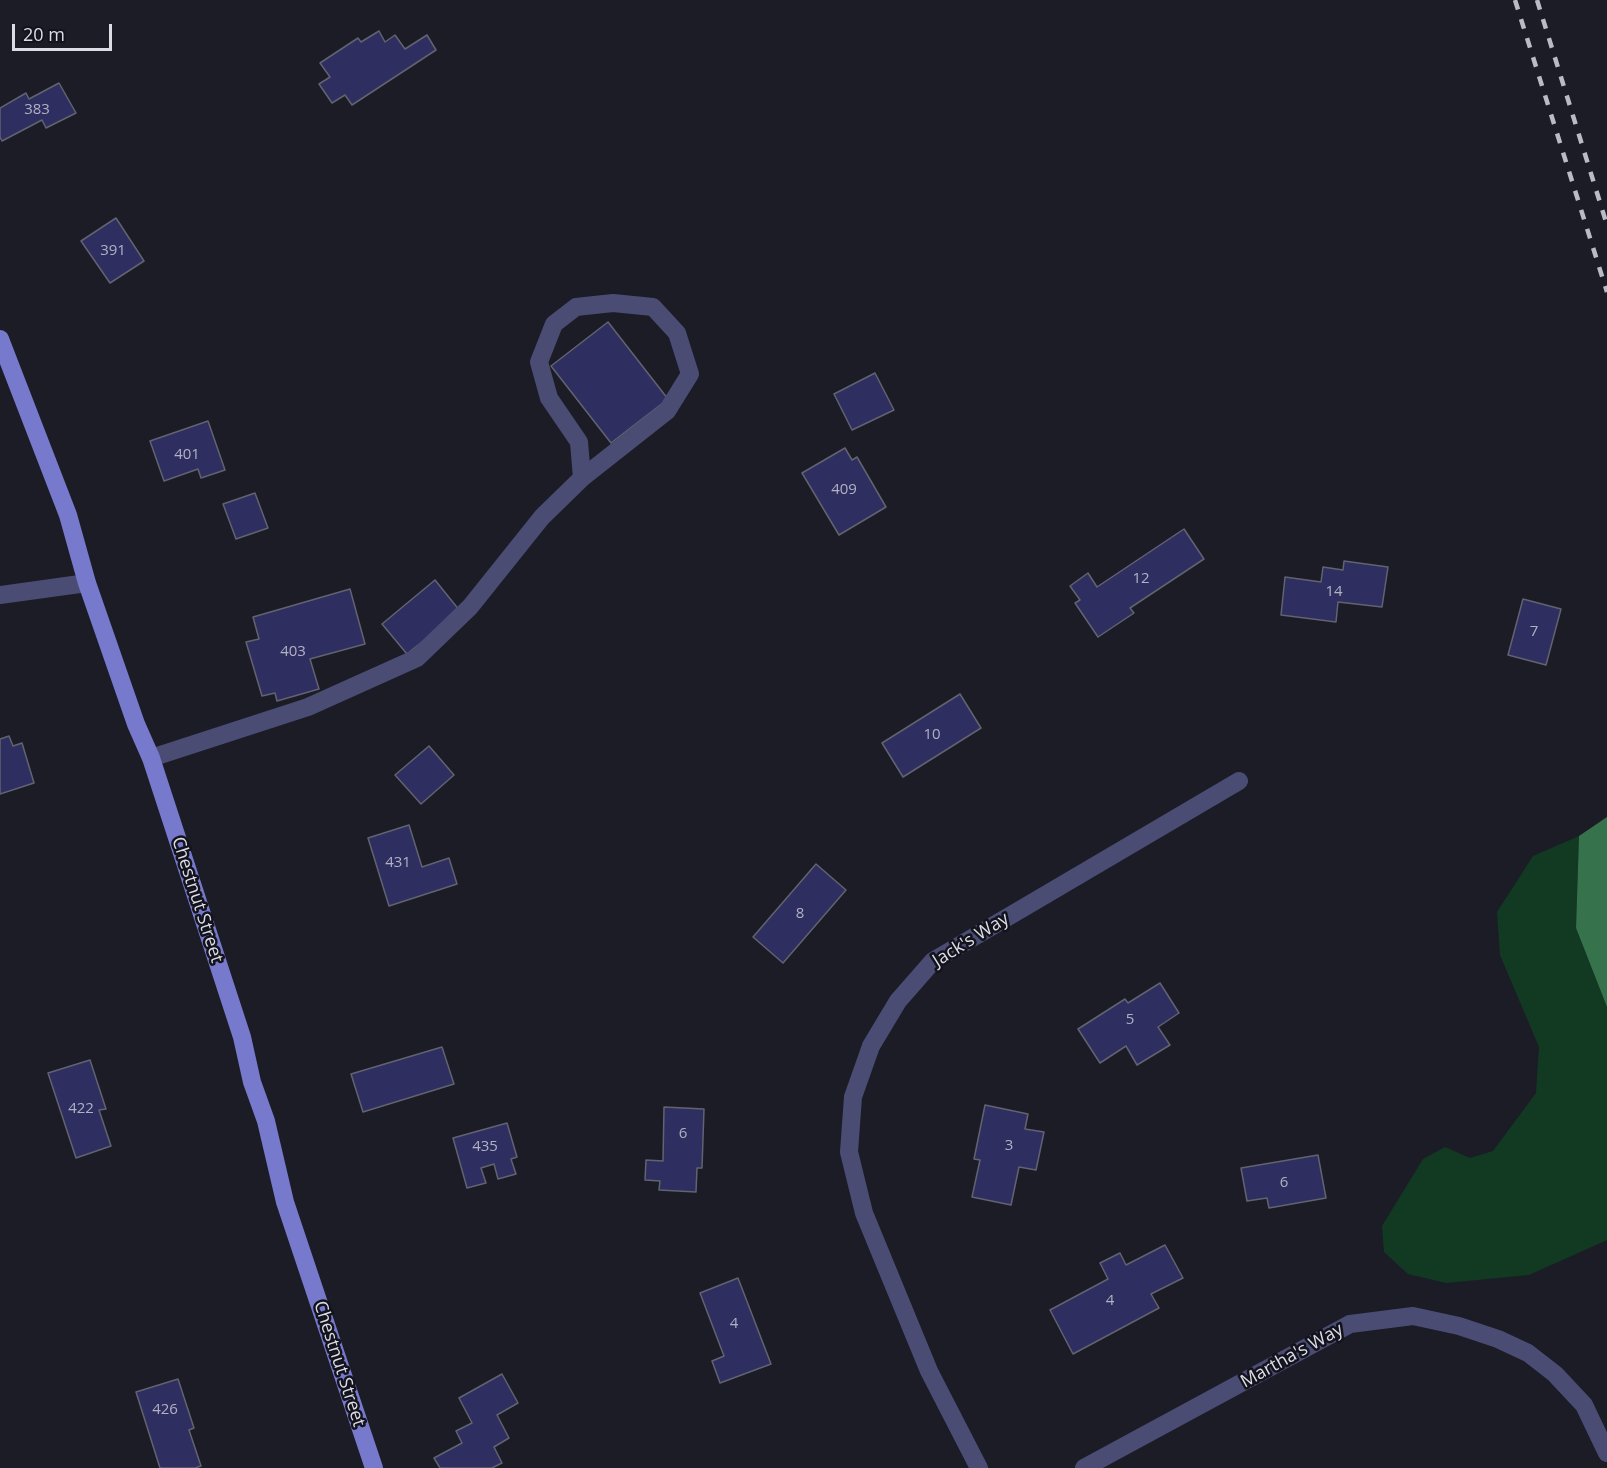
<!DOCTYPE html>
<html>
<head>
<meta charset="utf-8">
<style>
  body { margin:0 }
  #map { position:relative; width:1607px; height:1468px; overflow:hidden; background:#1b1c26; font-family:"Open Sans",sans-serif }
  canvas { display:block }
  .scale { position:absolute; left:12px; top:24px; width:100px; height:27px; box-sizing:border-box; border:3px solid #dcdde4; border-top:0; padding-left:8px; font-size:18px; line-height:21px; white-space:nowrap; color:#dcdde4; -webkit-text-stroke:4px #12131d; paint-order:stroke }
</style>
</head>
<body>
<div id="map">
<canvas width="1607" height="1468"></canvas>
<div class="scale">20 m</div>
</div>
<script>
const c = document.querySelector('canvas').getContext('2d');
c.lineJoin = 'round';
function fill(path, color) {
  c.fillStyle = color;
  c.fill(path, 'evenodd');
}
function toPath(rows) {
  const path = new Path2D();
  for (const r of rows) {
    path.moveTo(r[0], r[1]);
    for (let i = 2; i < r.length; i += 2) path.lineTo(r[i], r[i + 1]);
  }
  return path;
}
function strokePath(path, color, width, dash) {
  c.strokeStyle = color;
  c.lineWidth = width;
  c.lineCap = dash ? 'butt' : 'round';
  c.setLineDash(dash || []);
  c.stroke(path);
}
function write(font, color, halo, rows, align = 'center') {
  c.font = font + ' "Open Sans",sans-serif';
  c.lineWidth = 5;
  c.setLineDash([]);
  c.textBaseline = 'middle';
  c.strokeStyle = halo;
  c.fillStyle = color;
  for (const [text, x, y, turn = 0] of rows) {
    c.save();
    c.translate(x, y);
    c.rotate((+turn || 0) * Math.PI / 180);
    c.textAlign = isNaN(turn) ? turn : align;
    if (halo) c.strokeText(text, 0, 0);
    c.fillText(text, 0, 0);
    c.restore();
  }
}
fill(toPath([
  [1579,836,1576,928,1607,1007,1607,1240,1529,1275,1446,1283,1408,1274,1384,1252,1382,1226,1423,1159,1445,1147,1470,1158,1493,1151,1536,1093,1539,1047,1500,955,1497,912,1533,856]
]), '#123a22');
fill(toPath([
  [1607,817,1607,1007,1576,928,1579,836]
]), '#36724c');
const building = toPath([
  [379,31,385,42,395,35,405,49,427,35,436,50,352,105,345,95,332,103,319,84,330,77,320,63,358,38,361,42,379,31],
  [59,83,76,113,46,128,42,120,2,141,0,137,0,108,26,93,29,99,59,83],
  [116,218,144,261,110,283,81,241,116,218],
  [608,322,668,399,611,443,551,366,608,322],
  [875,373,894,410,852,430,834,394,875,373],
  [208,421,225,470,201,478,198,469,164,481,150,441,208,421],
  [845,448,852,460,857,457,886,507,839,535,802,473,845,448],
  [255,493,268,528,236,539,223,504,255,493],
  [1184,529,1204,559,1130,608,1134,613,1098,637,1075,603,1080,600,1070,586,1088,573,1097,587,1184,529],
  [1344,561,1388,567,1382,607,1338,602,1336,622,1281,615,1285,577,1321,582,1323,567,1343,570,1344,561],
  [435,580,460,611,407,654,382,624,435,580],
  [350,589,365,644,310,659,319,689,277,701,275,693,262,696,246,642,259,639,253,617,350,589],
  [1523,599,1561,609,1546,665,1508,655,1523,599],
  [960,694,981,728,903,777,882,743,960,694],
  [9,736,13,746,22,743,34,783,0,794,0,739,9,736],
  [429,746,454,775,421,804,395,775,429,746],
  [409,825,422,867,449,858,457,884,389,906,368,838,409,825],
  [816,864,846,890,783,963,753,937,816,864],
  [1160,983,1179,1013,1158,1027,1170,1045,1137,1065,1126,1046,1100,1063,1078,1029,1125,999,1128,1003,1160,983],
  [442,1047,454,1084,363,1112,351,1074,442,1047],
  [90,1060,106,1109,99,1110,111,1146,76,1158,48,1073,90,1060],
  [985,1105,1028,1114,1025,1129,1044,1132,1036,1170,1019,1167,1011,1205,972,1197,980,1160,974,1159,985,1105],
  [664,1107,704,1109,702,1168,697,1168,696,1192,659,1190,660,1181,645,1180,646,1160,663,1161,664,1107],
  [507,1123,517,1157,511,1159,516,1174,498,1179,494,1164,481,1168,486,1183,467,1188,453,1138,507,1123],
  [1318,1155,1326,1198,1269,1208,1267,1198,1247,1201,1241,1168,1318,1155],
  [1165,1245,1183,1278,1151,1294,1159,1308,1073,1354,1050,1310,1108,1279,1100,1263,1120,1253,1126,1265,1165,1245],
  [738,1278,771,1364,720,1383,712,1361,724,1356,700,1293,738,1278],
  [502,1374,518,1403,497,1415,509,1438,494,1447,502,1463,492,1468,440,1468,434,1458,462,1443,456,1431,472,1423,459,1398,502,1374],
  [178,1379,194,1428,189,1430,201,1466,195,1468,160,1468,136,1392,178,1379]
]);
fill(building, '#2f2e60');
strokePath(building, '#626370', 1.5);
strokePath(toPath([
  [0,595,87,583],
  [151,758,308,707,417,658,470,607,542,517,582,478,667,411,690,374,677,333,653,307,613,303,576,307,554,324,539,362,549,398,579,442,582,478],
  [979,1468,929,1371,864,1213,849,1152,853,1097,871,1046,898,1001,933,961,1239,781],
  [1084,1468,1350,1324,1413,1316,1459,1326,1498,1339,1528,1353,1555,1374,1584,1405,1607,1453]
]), '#4a4c74', 18);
strokePath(toPath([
  [0,339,68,515,87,583,136,724,151,758,242,1037,252,1082,266,1121,285,1202,374,1468]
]), '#7779cc', 18);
strokePath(toPath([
  [1515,0,1607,292],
  [1537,0,1607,225]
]), '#babbc3', 4.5, [10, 10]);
write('15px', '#b1b1c3', null, [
  ["383",37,110],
  ["391",113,251],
  ["401",187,455],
  ["409",844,490],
  ["12",1141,579],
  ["14",1334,592],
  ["7",1534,632],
  ["403",293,652],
  ["10",932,735],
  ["431",398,863],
  ["8",800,914],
  ["5",1130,1020],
  ["422",81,1109],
  ["6",683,1134],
  ["3",1009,1146],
  ["435",485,1147],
  ["6",1284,1183],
  ["4",1110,1301],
  ["4",734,1324],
  ["426",165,1410]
]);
write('18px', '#dcdde4', '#12131d', [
  ["Chestnut Street",197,900,72],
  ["Jack's Way",971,940,-32],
  ["Martha's Way",1292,1356,-29],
  ["Chestnut Street",339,1364,72]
]);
</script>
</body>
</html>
